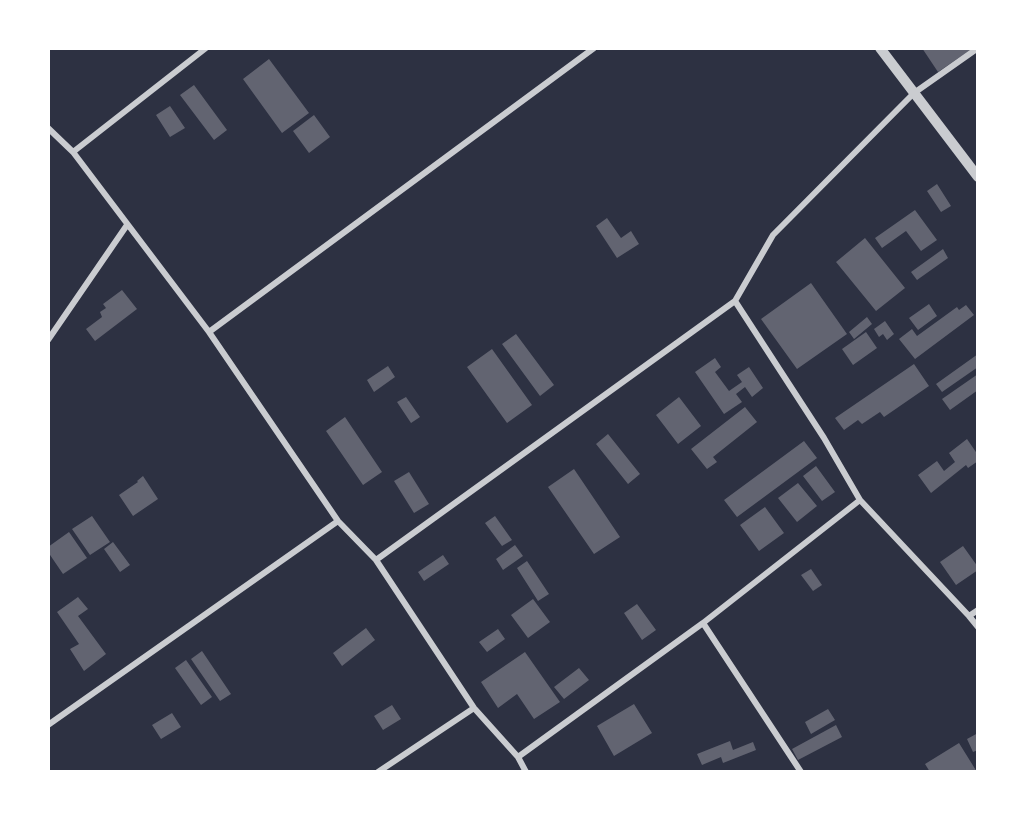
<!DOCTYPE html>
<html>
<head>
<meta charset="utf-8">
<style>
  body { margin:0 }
  #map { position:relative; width:1026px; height:820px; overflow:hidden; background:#2d3142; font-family:Manrope,sans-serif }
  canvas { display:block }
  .frame { position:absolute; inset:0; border:50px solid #fff; pointer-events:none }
</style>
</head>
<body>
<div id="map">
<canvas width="1026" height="820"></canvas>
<div class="frame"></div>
</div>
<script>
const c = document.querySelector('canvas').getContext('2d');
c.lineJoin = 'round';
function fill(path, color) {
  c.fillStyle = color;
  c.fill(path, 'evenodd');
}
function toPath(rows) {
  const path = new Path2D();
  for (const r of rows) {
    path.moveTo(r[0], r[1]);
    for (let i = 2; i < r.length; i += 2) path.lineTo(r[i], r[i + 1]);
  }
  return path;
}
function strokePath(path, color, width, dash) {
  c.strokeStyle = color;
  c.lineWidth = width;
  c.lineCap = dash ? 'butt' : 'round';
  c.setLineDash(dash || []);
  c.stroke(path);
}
fill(toPath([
  [922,48,973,48,938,72],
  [269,59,309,113,282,133,243,79],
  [194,85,227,130,214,140,180,95],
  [170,106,185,128,170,137,156,115],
  [314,115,330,137,309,153,293,131],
  [937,184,951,206,941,212,927,191],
  [915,210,937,240,921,251,906,231,882,248,875,238],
  [607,218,621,238,631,231,639,244,617,258,596,226],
  [865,238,905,288,876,311,836,262],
  [943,249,948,258,917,280,911,272],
  [811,283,847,334,797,369,761,319],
  [122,290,137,309,95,341,86,329,102,317,100,312,106,308,103,304],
  [929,304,937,316,918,330,909,318],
  [966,305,974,315,915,359,899,339,912,329,917,336,957,307,959,310],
  [867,317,872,324,854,339,849,332],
  [885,321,894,334,887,340,883,334,879,337,874,329],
  [866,332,877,348,853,365,842,349],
  [516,334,554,385,540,396,502,344],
  [492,349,532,405,507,423,467,367],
  [978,354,978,367,942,392,936,384],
  [715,358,721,367,715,372,729,391,742,382,737,375,749,367,763,388,752,397,745,387,736,394,742,402,724,414,695,372],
  [914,364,929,386,884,417,880,412,862,424,858,420,844,430,835,418],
  [388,366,395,377,374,392,367,380],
  [978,374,978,390,950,410,942,399],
  [406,397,420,417,411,423,397,402],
  [679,397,701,426,678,444,656,415],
  [745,407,757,422,713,457,717,462,707,469,691,449],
  [345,417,382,472,363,485,326,431],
  [608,434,640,474,628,484,596,444],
  [967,439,978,455,978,461,968,468,966,465,931,493,918,475,937,461,944,471,955,462,949,453],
  [804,441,817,458,737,517,724,500],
  [816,466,835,492,822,501,803,476],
  [574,469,620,537,594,554,548,487],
  [409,472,429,504,414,513,394,481],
  [143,476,158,499,133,516,119,495,138,482,137,481],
  [798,483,817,506,797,522,778,498],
  [765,507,784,533,759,551,740,525],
  [92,516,110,542,90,555,72,529],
  [495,516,512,540,502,546,485,523],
  [69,532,87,558,63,574,48,552,48,547],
  [113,542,130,565,120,572,104,549],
  [515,545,523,556,503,570,496,559],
  [963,546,978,567,978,570,956,585,940,562],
  [443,555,449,564,424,581,418,572],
  [527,561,549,594,538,601,517,568],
  [811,569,822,585,813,591,801,575],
  [78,597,88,609,78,616,106,654,84,671,70,649,79,644,57,612],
  [533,599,550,622,528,638,511,615],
  [637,604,656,630,642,640,624,613],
  [366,628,375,640,342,666,333,653],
  [498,629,505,639,487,652,479,642],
  [202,651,231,694,220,701,191,659],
  [525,652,560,702,534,719,517,694,498,708,481,682],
  [186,660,212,697,201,705,175,668],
  [579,668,589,680,564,699,554,687],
  [634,704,652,733,614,756,597,726],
  [392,705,401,719,383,730,374,716],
  [828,709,835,720,811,734,805,722],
  [172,713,181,727,161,739,152,725],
  [836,725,842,737,798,760,792,749],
  [978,733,978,750,973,752,967,739],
  [730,741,733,750,753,742,756,750,723,763,721,757,702,765,697,754],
  [959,743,977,772,930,772,925,764]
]), '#626471');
strokePath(toPath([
  [48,128,73,152,209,332,338,521,376,560,474,708,518,757,526,772],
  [73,152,206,48],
  [735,301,824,438,860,500,969,616,978,627],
  [209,332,594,48],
  [48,340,127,225],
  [376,560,735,301,773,235,914,93,978,48],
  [969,616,978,610],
  [703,623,801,772],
  [48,725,338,521],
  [518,757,703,623,860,500],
  [378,772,474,708]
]), '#caccd0', 6);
strokePath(toPath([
  [880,48,978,177]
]), '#caccd0', 10);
</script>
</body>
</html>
